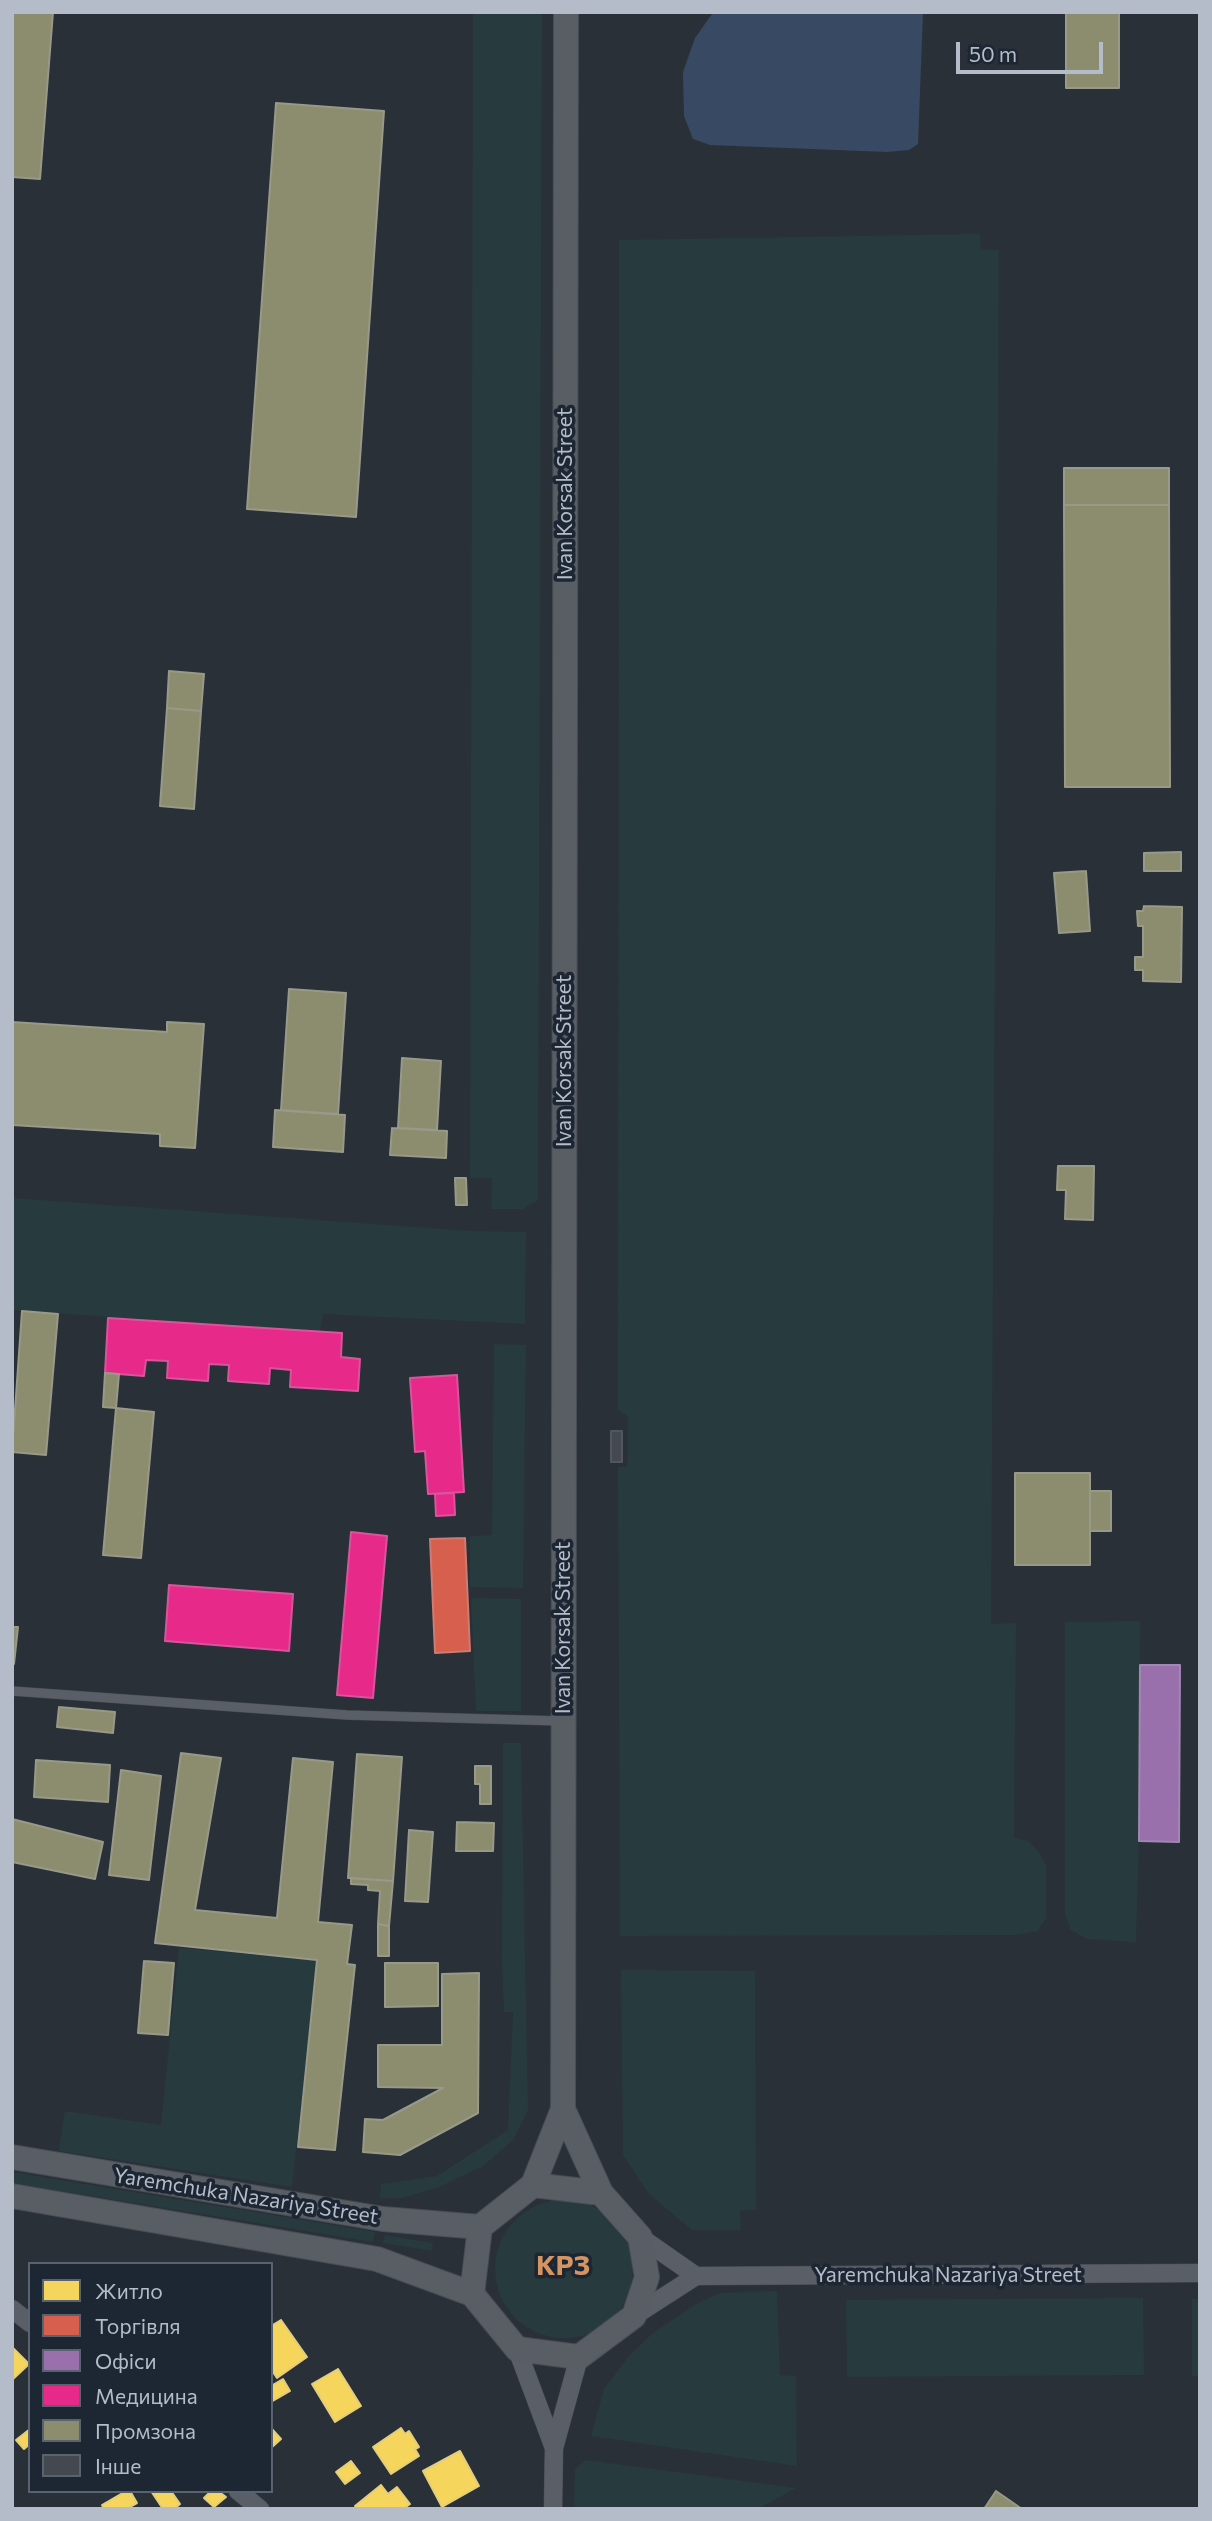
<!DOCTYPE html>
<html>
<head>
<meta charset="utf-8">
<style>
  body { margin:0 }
  #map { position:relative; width:1212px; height:2521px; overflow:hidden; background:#2a3038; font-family:Commissioner,sans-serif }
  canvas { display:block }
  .frame { position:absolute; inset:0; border:14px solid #b4bcc9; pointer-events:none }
  .legend { position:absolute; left:28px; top:2262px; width:245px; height:231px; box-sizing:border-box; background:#1d2633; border:2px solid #59626f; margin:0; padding:9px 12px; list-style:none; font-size:21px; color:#b4bcc9 }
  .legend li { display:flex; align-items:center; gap:14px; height:35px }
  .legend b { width:35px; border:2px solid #59626f }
  .scale { position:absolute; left:956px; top:42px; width:147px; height:32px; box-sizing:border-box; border:4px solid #b4bcc9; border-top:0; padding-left:9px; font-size:21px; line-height:24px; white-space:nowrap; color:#b4bcc9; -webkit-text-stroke:5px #1d2633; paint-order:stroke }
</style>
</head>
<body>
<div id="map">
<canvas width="1212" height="2521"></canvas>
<div class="frame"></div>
<ul class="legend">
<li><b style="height:19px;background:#f6d55c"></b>Житло</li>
<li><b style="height:19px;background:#d6604d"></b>Торгівля</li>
<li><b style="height:19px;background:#9970ab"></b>Офіси</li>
<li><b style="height:19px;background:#e7298a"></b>Медицина</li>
<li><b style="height:19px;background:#8c8c6e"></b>Промзона</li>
<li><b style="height:19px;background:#444950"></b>Інше</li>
</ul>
<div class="scale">50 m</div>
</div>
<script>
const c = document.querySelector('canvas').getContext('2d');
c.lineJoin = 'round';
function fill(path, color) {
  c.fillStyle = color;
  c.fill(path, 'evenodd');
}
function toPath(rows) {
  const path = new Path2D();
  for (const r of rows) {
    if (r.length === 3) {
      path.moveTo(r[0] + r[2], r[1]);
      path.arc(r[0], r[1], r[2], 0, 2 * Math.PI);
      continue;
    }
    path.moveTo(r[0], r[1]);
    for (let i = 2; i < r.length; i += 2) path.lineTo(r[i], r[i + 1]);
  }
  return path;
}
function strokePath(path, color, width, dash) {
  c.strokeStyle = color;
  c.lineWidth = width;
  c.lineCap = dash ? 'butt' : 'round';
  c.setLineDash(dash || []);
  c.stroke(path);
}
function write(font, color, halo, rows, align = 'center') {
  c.font = font + ' Commissioner,sans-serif';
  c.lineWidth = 7;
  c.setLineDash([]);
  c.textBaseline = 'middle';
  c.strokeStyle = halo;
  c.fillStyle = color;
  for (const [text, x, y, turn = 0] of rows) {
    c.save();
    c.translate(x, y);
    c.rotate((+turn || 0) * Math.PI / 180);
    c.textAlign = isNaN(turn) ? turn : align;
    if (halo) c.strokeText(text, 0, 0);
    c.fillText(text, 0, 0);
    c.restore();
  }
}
fill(toPath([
  [473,12,542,12,538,1200,523,1209,491,1209,492,1178,470,1178],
  [980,234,981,250,999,250,991,1624,1016,1623,1014,1838,1029,1841,1040,1854,1046,1866,1046,1918,1038,1931,1014,1935,620,1936,618,1467,627,1467,628,1417,618,1410,619,240],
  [12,1198,470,1231,526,1232,525,1324,323,1314,320,1332,12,1310],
  [494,1344,526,1345,523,1588,470,1587,470,1536,492,1535],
  [471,1598,521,1599,521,1711,476,1711],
  [1140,1621,1139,1841,1136,1942,1087,1939,1071,1930,1065,1914,1065,1622],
  [503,1743,521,1743,528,2110,513,2140,483,2166,439,2187,402,2198,380,2198,381,2184,437,2176,508,2130,513,2012,504,2012,502,1962],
  [179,1948,317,1960,292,2187,59,2151,65,2111,161,2125],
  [621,1970,755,1971,756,2210,740,2211,741,2230,692,2230,649,2194,623,2155],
  [12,2172,375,2232,373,2242,12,2183],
  [564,2269,69],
  [385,2235,433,2243,432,2251,383,2243],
  [777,2291,780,2375,796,2376,797,2466,591,2436,604,2389,629,2356,653,2333,698,2303,720,2293],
  [1143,2298,1144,2375,847,2377,846,2300],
  [1192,2299,1200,2299,1200,2376,1192,2376],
  [586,2460,796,2488,758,2509,574,2509,575,2469]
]), '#273a3e');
fill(toPath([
  [724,12,923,12,918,144,909,150,887,152,710,145,693,139,684,116,683,72,695,38,712,14]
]), '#384963');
const homes = toPath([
  [281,2320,307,2357,277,2378,271,2369,271,2326,281,2320],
  [12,2347,29,2364,12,2380,12,2347],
  [338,2369,361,2406,335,2422,312,2384,338,2369],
  [283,2379,290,2391,271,2402,271,2386,283,2379],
  [271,2428,281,2439,271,2448,271,2428],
  [401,2428,405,2434,409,2431,419,2447,415,2449,419,2456,391,2474,373,2447,401,2428],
  [30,2429,30,2444,24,2449,16,2440,30,2429],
  [460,2451,479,2486,442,2507,423,2471,460,2451],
  [351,2461,360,2473,345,2484,336,2472,351,2461],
  [381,2485,388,2494,397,2487,410,2504,403,2509,357,2509,355,2506,381,2485],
  [126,2491,130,2491,137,2503,126,2509,104,2509,102,2505,126,2491],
  [151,2491,171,2491,180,2504,174,2509,163,2509,151,2491],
  [211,2491,218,2491,226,2497,214,2507,204,2498,211,2491]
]);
fill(homes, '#f6d55c');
strokePath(homes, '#e2ce7d', 2);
const shops = toPath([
  [465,1538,470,1651,435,1653,430,1539,465,1538]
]);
fill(shops, '#d6604d');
strokePath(shops, '#cc7c72', 2);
const offices = toPath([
  [1140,1665,1180,1665,1179,1842,1139,1841,1140,1665]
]);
fill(offices, '#9970ab');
strokePath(offices, '#a187b4', 2);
const health = toPath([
  [108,1318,342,1333,341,1357,360,1359,358,1391,290,1387,291,1370,270,1368,269,1384,228,1381,229,1365,209,1364,208,1381,167,1378,168,1361,146,1360,144,1376,105,1373,108,1318],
  [457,1375,464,1492,428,1494,425,1451,415,1452,410,1378,457,1375],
  [454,1493,455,1515,436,1516,435,1494,454,1493],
  [351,1532,387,1536,373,1698,337,1695,351,1532],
  [169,1585,293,1594,289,1651,165,1641,169,1585]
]);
fill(health, '#e7298a');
strokePath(health, '#d8559d', 2);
const industry = toPath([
  [12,12,53,12,40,179,12,177,12,12],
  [1066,12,1119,12,1119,88,1066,88,1066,12],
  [276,103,384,111,356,517,247,509,276,103],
  [1064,468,1169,468,1169,505,1064,505,1064,468],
  [1064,505,1169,505,1170,787,1065,787,1064,505],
  [169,671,204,674,201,711,167,708,169,671],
  [167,708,201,711,194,809,160,806,167,708],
  [1181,852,1181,871,1144,871,1144,853,1181,852],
  [1086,871,1090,931,1059,933,1054,873,1086,871],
  [1144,906,1182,907,1181,982,1143,981,1143,970,1135,970,1135,957,1143,957,1143,926,1138,926,1137,911,1143,911,1144,906],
  [289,989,346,993,338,1114,281,1110,289,989],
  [12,1022,167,1032,167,1022,204,1024,195,1148,160,1146,160,1134,12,1125,12,1022],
  [402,1058,441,1061,437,1130,398,1128,402,1058],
  [275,1110,345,1115,343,1152,273,1147,275,1110],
  [392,1128,447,1131,446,1158,390,1155,392,1128],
  [1058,1166,1094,1166,1093,1220,1065,1219,1066,1190,1057,1190,1058,1166],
  [455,1178,466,1178,467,1205,456,1205,455,1178],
  [22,1311,58,1314,46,1455,12,1452,22,1311],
  [105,1373,119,1374,116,1408,103,1407,105,1373],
  [116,1408,154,1412,141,1558,103,1555,116,1408],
  [1015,1473,1090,1473,1090,1565,1015,1565,1015,1473],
  [1090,1491,1111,1491,1111,1531,1090,1531,1090,1491],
  [12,1627,18,1627,14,1664,12,1664,12,1627],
  [59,1707,115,1712,113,1733,57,1727,59,1707],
  [181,1753,221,1758,195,1910,277,1918,293,1758,333,1762,318,1922,352,1925,347,1964,355,1965,335,2150,298,2147,317,1960,155,1943,181,1753],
  [357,1754,402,1757,393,1881,348,1878,357,1754],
  [36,1760,110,1765,108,1802,34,1797,36,1760],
  [475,1766,491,1766,491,1804,480,1804,480,1784,475,1784,475,1766],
  [121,1770,161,1776,149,1880,109,1875,121,1770],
  [12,1819,103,1842,95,1879,12,1862,12,1819],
  [457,1822,494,1823,493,1851,456,1851,457,1822],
  [409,1830,433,1832,428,1902,405,1901,409,1830],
  [351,1878,393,1881,389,1926,378,1924,380,1891,368,1890,368,1885,351,1884,351,1878],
  [378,1924,389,1926,389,1956,378,1956,378,1924],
  [144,1961,174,1963,168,2035,138,2033,144,1961],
  [385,1963,438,1963,438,2006,385,2007,385,1963],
  [479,1973,478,2113,400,2155,363,2152,365,2119,383,2120,443,2088,378,2087,378,2045,442,2045,442,1974,479,1973],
  [996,2491,1022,2509,984,2509,996,2491]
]);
fill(industry, '#8c8c6e');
strokePath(industry, '#989a89', 2);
const building = toPath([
  [611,1431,622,1431,622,1462,611,1462,611,1431]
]);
fill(building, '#444950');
strokePath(building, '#52575f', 2);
const lane = toPath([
  [12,1691,347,1715,561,1721]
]);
const street = toPath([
  [640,2237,696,2276],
  [12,2309,30,2323],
  [634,2316,696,2276,1200,2273],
  [517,2349,554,2448],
  [238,2491,260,2509],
  [553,2509,554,2448,579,2357]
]);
const secondary = toPath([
  [563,2109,601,2193],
  [12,2157,383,2219,480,2227],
  [533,2185,563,2109,566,12],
  [533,2185,601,2193,640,2237,647,2277,634,2316,579,2357,517,2349,472,2294,480,2227,533,2185],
  [12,2196,377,2259,472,2294]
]);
strokePath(lane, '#484c53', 10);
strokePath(street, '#484c53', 19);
strokePath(secondary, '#484c53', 26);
strokePath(lane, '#5a5e66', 9);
strokePath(street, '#5a5e66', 18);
strokePath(secondary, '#595d64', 24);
write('21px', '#b4bcc9', '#1d2633', [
  ["Ivan Korsak Street",565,494,-90],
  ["Ivan Korsak Street",564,1061,-90],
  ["Ivan Korsak Street",563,1628,-90],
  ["Yaremchuka Nazariya Street",246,2196,9],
  ["Yaremchuka Nazariya Street",948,2275]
]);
write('bold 28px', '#d59563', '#1d2633', [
  ["КРЗ",563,2266]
]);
</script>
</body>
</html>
